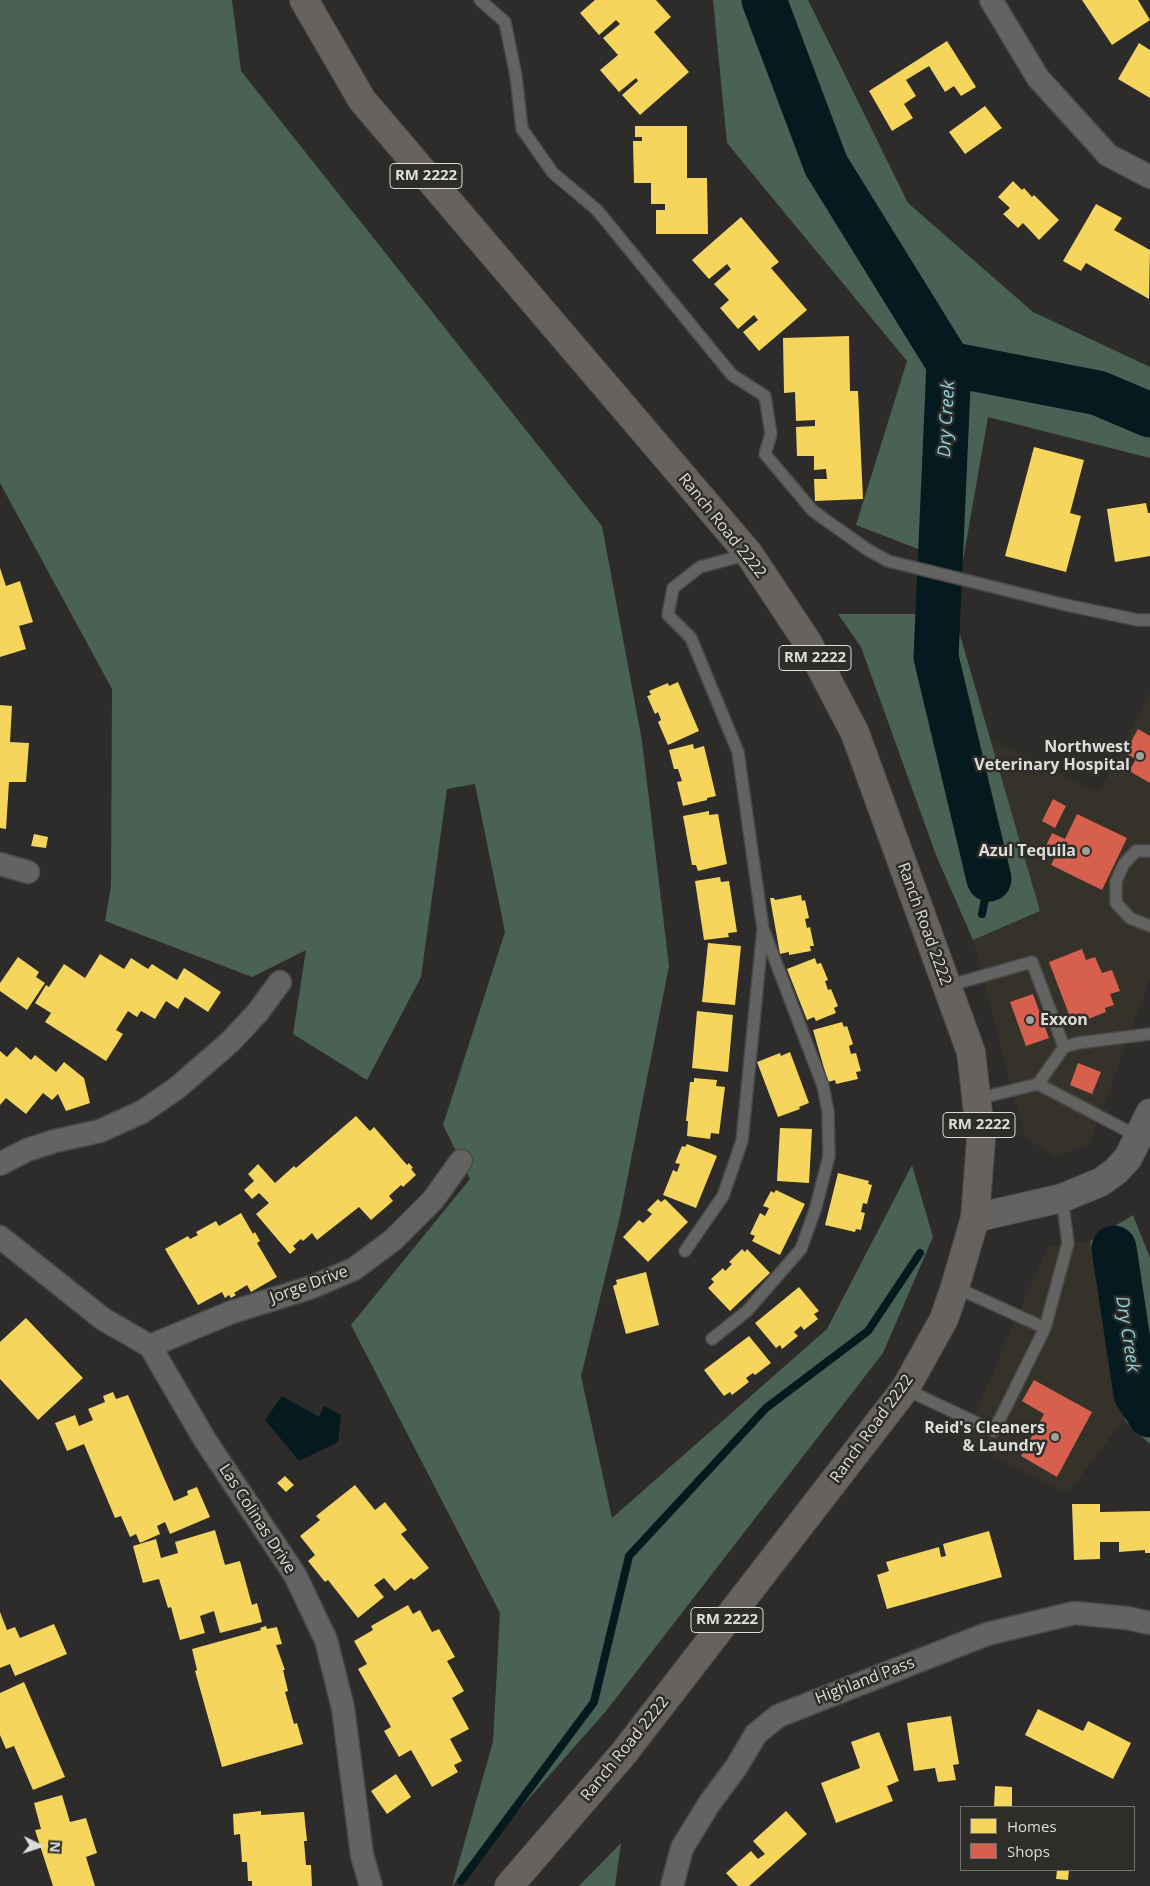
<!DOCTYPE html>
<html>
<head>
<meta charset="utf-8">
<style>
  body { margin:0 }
  #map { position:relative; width:1150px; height:1886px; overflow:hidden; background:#2d2c2b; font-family:"Open Sans",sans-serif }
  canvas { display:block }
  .legend { position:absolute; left:960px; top:1806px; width:175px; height:65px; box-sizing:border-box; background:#2e2d2a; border:1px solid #747371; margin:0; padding:6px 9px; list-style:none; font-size:15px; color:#dedddb }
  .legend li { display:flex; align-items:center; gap:10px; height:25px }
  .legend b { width:25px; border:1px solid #747371 }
  .north { position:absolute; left:15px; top:1821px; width:50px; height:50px; -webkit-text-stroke:4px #2e2d2a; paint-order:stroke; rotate:94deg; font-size:14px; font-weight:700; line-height:20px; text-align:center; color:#dedddb }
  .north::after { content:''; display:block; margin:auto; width:18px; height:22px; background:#dedddb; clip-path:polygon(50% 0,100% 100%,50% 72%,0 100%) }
</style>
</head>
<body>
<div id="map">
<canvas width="1150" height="1886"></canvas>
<ul class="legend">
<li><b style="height:14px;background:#f6d55c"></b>Homes</li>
<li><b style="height:14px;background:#d6604d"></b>Shops</li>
</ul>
<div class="north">N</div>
</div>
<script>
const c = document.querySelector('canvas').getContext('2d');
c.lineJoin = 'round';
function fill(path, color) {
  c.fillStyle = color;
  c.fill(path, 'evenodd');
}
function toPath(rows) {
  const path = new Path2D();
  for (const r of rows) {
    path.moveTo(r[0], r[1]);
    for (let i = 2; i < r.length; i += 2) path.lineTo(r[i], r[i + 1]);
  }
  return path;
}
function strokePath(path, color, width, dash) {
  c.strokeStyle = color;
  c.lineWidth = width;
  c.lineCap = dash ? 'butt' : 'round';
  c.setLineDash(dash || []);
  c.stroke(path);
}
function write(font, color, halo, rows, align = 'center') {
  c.font = font + ' "Open Sans",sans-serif';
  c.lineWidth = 5;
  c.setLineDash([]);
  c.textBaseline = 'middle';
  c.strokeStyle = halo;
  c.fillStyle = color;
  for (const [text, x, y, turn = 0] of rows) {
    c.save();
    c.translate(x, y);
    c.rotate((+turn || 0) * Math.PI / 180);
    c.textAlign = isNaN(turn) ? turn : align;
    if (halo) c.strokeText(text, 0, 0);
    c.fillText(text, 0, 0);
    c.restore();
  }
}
fill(toPath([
  [1150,693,1150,978,1089,1146,1055,1156,1025,1138,973,940,1040,911,990,740,1099,792],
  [1090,1241,1124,1419,1068,1493,963,1441,1048,1246]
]), '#35322a');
fill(toPath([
  [0,0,232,0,241,71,602,526,642,741,669,966,620,1216,581,1376,612,1518,827,1329,912,1165,933,1237,883,1353,606,1711,452,1886,493,1742,500,1613,351,1325,470,1179,443,1125,505,932,475,784,447,789,421,977,367,1080,293,1034,306,950,252,977,105,921,111,886,112,689,0,483],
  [713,0,808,0,908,203,1033,312,1150,367,1150,458,988,417,962,566,856,525,907,361,727,143],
  [838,614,954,614,1040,911,973,940,936,855,861,647],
  [1133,1215,1150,1258,1150,1444,1125,1421,1090,1241],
  [621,1843,615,1886,579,1886]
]), '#4a6255');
fill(toPath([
  [282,1396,319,1417,324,1406,341,1415,338,1442,299,1461,265,1420]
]), '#041a1e');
fill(toPath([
  [595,0,656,0,671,17,654,32,689,72,640,115,622,95,638,81,636,78,619,92,600,70,618,55,603,38,620,24,616,20,599,35,580,13],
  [1082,0,1138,0,1150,20,1112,45],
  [947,41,976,87,961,96,954,86,945,92,929,66,906,80,916,96,904,104,913,118,892,131,869,91],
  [1139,43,1150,50,1150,98,1118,79],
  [985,106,1002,128,965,154,949,132],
  [635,126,687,126,687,178,707,178,708,234,656,234,656,210,665,210,665,204,651,204,651,183,634,183,633,141,642,141,642,137,635,137],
  [1013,181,1022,190,1024,188,1032,197,1034,195,1059,220,1039,240,1023,223,1018,228,1003,214,1010,208,998,197],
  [1096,204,1122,218,1114,230,1150,250,1149,299,1086,263,1081,271,1063,261],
  [741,217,779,262,771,268,807,310,759,351,743,332,758,320,754,315,738,329,720,308,729,300,714,284,731,269,727,264,709,279,692,260],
  [849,336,850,391,858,391,863,499,815,501,814,479,827,479,826,469,814,470,814,456,797,456,796,427,815,426,815,420,796,421,795,392,784,393,783,338],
  [1034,447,1084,460,1070,513,1081,516,1066,572,1005,556],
  [1146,503,1148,513,1150,513,1150,556,1115,562,1107,509],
  [0,568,6,586,20,581,33,622,19,626,26,649,0,657],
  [678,682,699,731,668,745,658,722,661,720,658,712,655,714,647,696,651,695,649,691,668,683,669,686],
  [0,705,12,706,10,742,29,743,26,782,9,782,6,829,0,828],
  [693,744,694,749,704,746,716,796,707,798,707,800,683,806,677,782,682,781,678,769,674,769,669,750],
  [709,811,709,815,718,814,727,864,698,871,696,865,692,865,683,816],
  [34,834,48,837,46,848,31,846],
  [720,877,721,882,729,881,737,932,728,933,729,937,704,940,695,881],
  [801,895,802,901,805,900,809,918,805,919,807,928,810,927,814,946,810,946,811,951,789,955,789,952,780,954,770,898,774,898,775,900],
  [708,943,741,946,735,1005,702,1002],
  [100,954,124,969,131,958,148,969,152,964,177,980,184,968,221,992,208,1012,185,997,178,1009,166,1001,155,1019,141,1011,137,1017,128,1011,116,1030,123,1034,106,1061,45,1022,51,1013,35,1003,46,985,49,987,64,964,85,978],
  [18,957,39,972,36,977,45,983,27,1010,0,991,0,983],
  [815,958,817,964,821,963,828,980,825,981,828,990,831,989,838,1006,834,1008,836,1013,816,1021,814,1017,807,1020,787,969],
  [697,1011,733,1015,728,1072,692,1068],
  [842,1022,844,1027,847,1026,853,1044,849,1046,851,1054,856,1053,861,1071,856,1072,858,1079,836,1084,835,1080,828,1082,813,1030],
  [16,1047,31,1060,35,1055,56,1072,64,1062,84,1078,90,1103,66,1111,58,1094,52,1100,43,1093,26,1114,6,1098,0,1105,0,1051,7,1057],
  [790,1052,809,1103,799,1107,800,1109,778,1117,757,1062,780,1053,781,1056],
  [694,1078,717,1080,716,1086,725,1087,719,1134,711,1133,710,1139,687,1136,688,1121,686,1121,690,1082,694,1082],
  [356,1116,370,1131,374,1127,407,1165,409,1163,413,1168,411,1169,416,1175,403,1187,401,1185,389,1196,393,1201,371,1220,359,1207,317,1240,312,1233,303,1241,301,1239,293,1246,296,1249,290,1254,256,1214,269,1203,259,1193,252,1199,244,1190,254,1181,248,1174,258,1164,275,1183,294,1166,296,1168],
  [780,1128,812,1129,809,1183,777,1181],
  [687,1144,717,1156,696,1208,663,1195,673,1170,677,1172,680,1164,675,1163,682,1146,685,1147],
  [838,1173,869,1181,868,1184,872,1185,867,1204,863,1203,861,1212,865,1213,861,1230,856,1229,855,1232,825,1225],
  [776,1190,805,1204,780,1255,752,1241,755,1236,750,1234,760,1213,765,1216,769,1208,763,1206,771,1191,774,1193],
  [658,1199,661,1202,665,1199,688,1222,648,1262,623,1237,639,1220,643,1223,652,1214,647,1210],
  [241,1213,253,1234,255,1232,260,1241,257,1243,277,1277,251,1292,247,1285,234,1293,236,1295,231,1298,229,1295,225,1298,222,1292,198,1305,165,1249,188,1236,190,1239,198,1235,196,1232,216,1221,219,1226],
  [742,1249,745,1252,747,1249,770,1273,730,1311,708,1288,714,1282,711,1279,723,1268,725,1271,732,1264,729,1262],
  [646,1272,659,1325,626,1334,613,1286,617,1284,616,1280],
  [799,1287,819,1311,814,1314,818,1319,804,1330,801,1326,794,1332,798,1336,782,1349,780,1345,776,1348,755,1323],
  [26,1318,83,1378,38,1420,0,1379,0,1342],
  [749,1336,771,1363,755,1375,753,1373,746,1378,749,1382,732,1395,730,1392,724,1396,704,1370],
  [113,1392,116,1399,128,1395,174,1501,188,1495,187,1491,197,1487,210,1517,170,1534,165,1522,157,1526,160,1534,140,1543,136,1534,130,1537,121,1516,115,1518,84,1444,67,1451,55,1423,75,1415,79,1426,93,1420,88,1409,105,1402,103,1396],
  [285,1476,294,1485,286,1492,277,1483],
  [355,1485,375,1510,385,1502,407,1530,401,1534,429,1568,414,1580,411,1578,395,1591,384,1578,374,1585,384,1597,358,1618,328,1580,325,1582,308,1561,315,1555,300,1536,320,1520,316,1516],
  [1072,1504,1100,1504,1100,1512,1150,1511,1150,1553,1145,1553,1145,1550,1119,1552,1119,1542,1100,1542,1100,1559,1074,1560],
  [215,1530,225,1565,240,1561,252,1605,257,1603,262,1622,220,1633,214,1611,200,1616,205,1633,180,1640,171,1607,168,1608,159,1579,143,1583,133,1546,156,1539,161,1558,178,1553,175,1542],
  [989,1531,1002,1577,887,1609,877,1575,889,1571,886,1562,939,1547,941,1557,946,1556,943,1544],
  [408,1605,413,1614,420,1610,432,1632,439,1629,455,1657,447,1661,464,1691,452,1698,469,1729,450,1739,462,1761,454,1765,458,1772,432,1787,411,1750,399,1757,384,1731,391,1727,358,1669,367,1664,354,1641,373,1630,371,1626],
  [0,1612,7,1630,15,1627,20,1638,54,1624,67,1654,15,1676,10,1664,0,1668],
  [266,1626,267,1629,277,1627,282,1644,276,1645,285,1670,283,1670,288,1691,285,1692,294,1724,297,1723,303,1744,222,1767,195,1671,197,1670,192,1649,261,1630,260,1628],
  [24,1682,65,1777,33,1790,14,1746,6,1749,0,1735,0,1693],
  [1038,1709,1083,1731,1088,1721,1131,1743,1113,1779,1025,1735],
  [951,1716,959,1764,953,1765,956,1780,938,1782,935,1768,914,1771,907,1723],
  [879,1732,899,1781,887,1786,893,1801,836,1823,821,1783,860,1768,851,1742],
  [396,1774,411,1797,387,1814,371,1791],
  [995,1786,1012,1787,1012,1807,994,1807],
  [62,1795,70,1822,86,1818,97,1853,86,1857,95,1886,53,1886,35,1830,41,1829,34,1803],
  [261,1811,261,1815,304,1812,307,1841,304,1841,306,1865,311,1865,312,1886,252,1886,252,1881,248,1881,247,1862,242,1862,240,1834,234,1835,233,1814],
  [786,1811,807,1834,749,1886,738,1886,726,1873,751,1851,758,1859,765,1854,753,1841],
  [1057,1870,1069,1870,1068,1880,1056,1879]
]), '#f6d55c');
fill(toPath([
  [1138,729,1150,736,1150,783,1129,771,1136,759,1125,753],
  [1053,799,1066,806,1055,828,1042,821],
  [1077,814,1127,838,1102,890,1051,865,1057,853,1045,848,1052,833,1065,839],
  [1082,949,1086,960,1095,957,1102,973,1112,970,1120,991,1110,994,1114,1005,1105,1008,1106,1012,1073,1025,1049,962],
  [1033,994,1049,1038,1026,1046,1010,1002],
  [1078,1063,1101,1072,1092,1094,1070,1085],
  [1034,1380,1092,1412,1057,1477,1021,1456,1044,1414,1022,1401]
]), '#d6604d');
strokePath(toPath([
  [982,914,989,879],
  [461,1881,594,1702,629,1556,766,1408,868,1331,920,1253]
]), '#041a1e', 8);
strokePath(toPath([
  [764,0,826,165,949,364,936,657,989,879],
  [949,364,1098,393,1150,415],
  [1114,1248,1136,1394,1150,1415]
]), '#041a1e', 45);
const service = toPath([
  [480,0,505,22,516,76,522,129,553,173,597,210,732,375,765,396,771,434,765,454,813,511,868,550,888,561,1066,605,1138,620,1150,620],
  [1150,851,1136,851,1124,864,1116,881,1116,903,1130,918,1150,926],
  [947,986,1032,962,1064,1047,1078,1043,1150,1034],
  [1038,1084,1064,1047],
  [976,1099,1038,1084,1139,1137],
  [685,1251,723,1196,742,1141,763,929,738,752,691,638,668,615,673,588,700,567,749,554],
  [1045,1328,1068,1243,1062,1198],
  [712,1339,747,1311,801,1249,816,1207,829,1156,828,1112,823,1086,764,931],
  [905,1389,994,1431,1045,1328,955,1287]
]);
const minor = toPath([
  [991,0,1038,78,1108,155,1150,177],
  [0,864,28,872],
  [0,1164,27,1150,55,1141,100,1131,142,1112,177,1088,230,1042,258,1012,280,982],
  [0,1237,103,1319,150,1346,205,1440,295,1575,326,1640,343,1708,362,1855,371,1886],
  [150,1346,232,1312,312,1287,354,1269,393,1240,433,1200,461,1161],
  [672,1886,682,1848,709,1804,737,1766,756,1734,778,1716,987,1634,1074,1613,1127,1618,1150,1623]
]);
const tertiary = toPath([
  [975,1218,1062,1198,1101,1182,1116,1171,1128,1158,1150,1113]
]);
const primary = toPath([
  [304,0,362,100,749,554,808,643,855,733,971,1052,981,1139,975,1218,955,1287,944,1319,905,1389,623,1754,509,1886]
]);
strokePath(service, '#4a4948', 14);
strokePath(minor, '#4a4948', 25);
strokePath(tertiary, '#4a4948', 30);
strokePath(primary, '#4a4948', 30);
strokePath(service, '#636362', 11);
strokePath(minor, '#636362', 22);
strokePath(tertiary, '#636362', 28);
strokePath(primary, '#666260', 28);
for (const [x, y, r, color] of [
  [1140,756,5,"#a09f9d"],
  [1086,851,5,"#a09f9d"],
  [1030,1020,5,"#a09f9d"],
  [1055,1437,5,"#a09f9d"]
]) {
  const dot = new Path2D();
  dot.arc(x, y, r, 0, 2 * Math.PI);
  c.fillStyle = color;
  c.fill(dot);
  strokePath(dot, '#2e2d2a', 2);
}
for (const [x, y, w] of [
  [426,176,72],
  [815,658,72],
  [979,1125,72],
  [727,1620,72]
]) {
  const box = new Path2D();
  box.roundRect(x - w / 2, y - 12.5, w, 25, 4);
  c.fillStyle = '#2e2d2a';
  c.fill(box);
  strokePath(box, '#dedddb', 1);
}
write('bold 15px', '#dedddb', null, [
  ["RM 2222",426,176],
  ["RM 2222",815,658],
  ["RM 2222",979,1125],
  ["RM 2222",727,1620]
]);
write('16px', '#dedddb', '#2e2d2a', [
  ["Ranch Road 2222",722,526,51],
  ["Ranch Road 2222",924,924,70],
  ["Jorge Drive",309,1285,-20],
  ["Ranch Road 2222",872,1429,-54],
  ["Las Colinas Drive",257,1519,57],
  ["Highland Pass",865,1681,-21],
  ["Ranch Road 2222",625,1749,-51]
]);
write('bold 16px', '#dedddb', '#2e2d2a', [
  ["Northwest",1130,747],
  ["Veterinary Hospital",1130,765],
  ["Azul Tequila",1076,851],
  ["Exxon",1040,1020,"left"],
  ["Reid's Cleaners",1045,1428],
  ["& Laundry",1045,1446]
], 'right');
write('italic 18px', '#8ad1dd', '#2e2d2a', [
  ["Dry Creek",947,419,-87],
  ["Dry Creek",1127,1334,81]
]);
</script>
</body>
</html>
